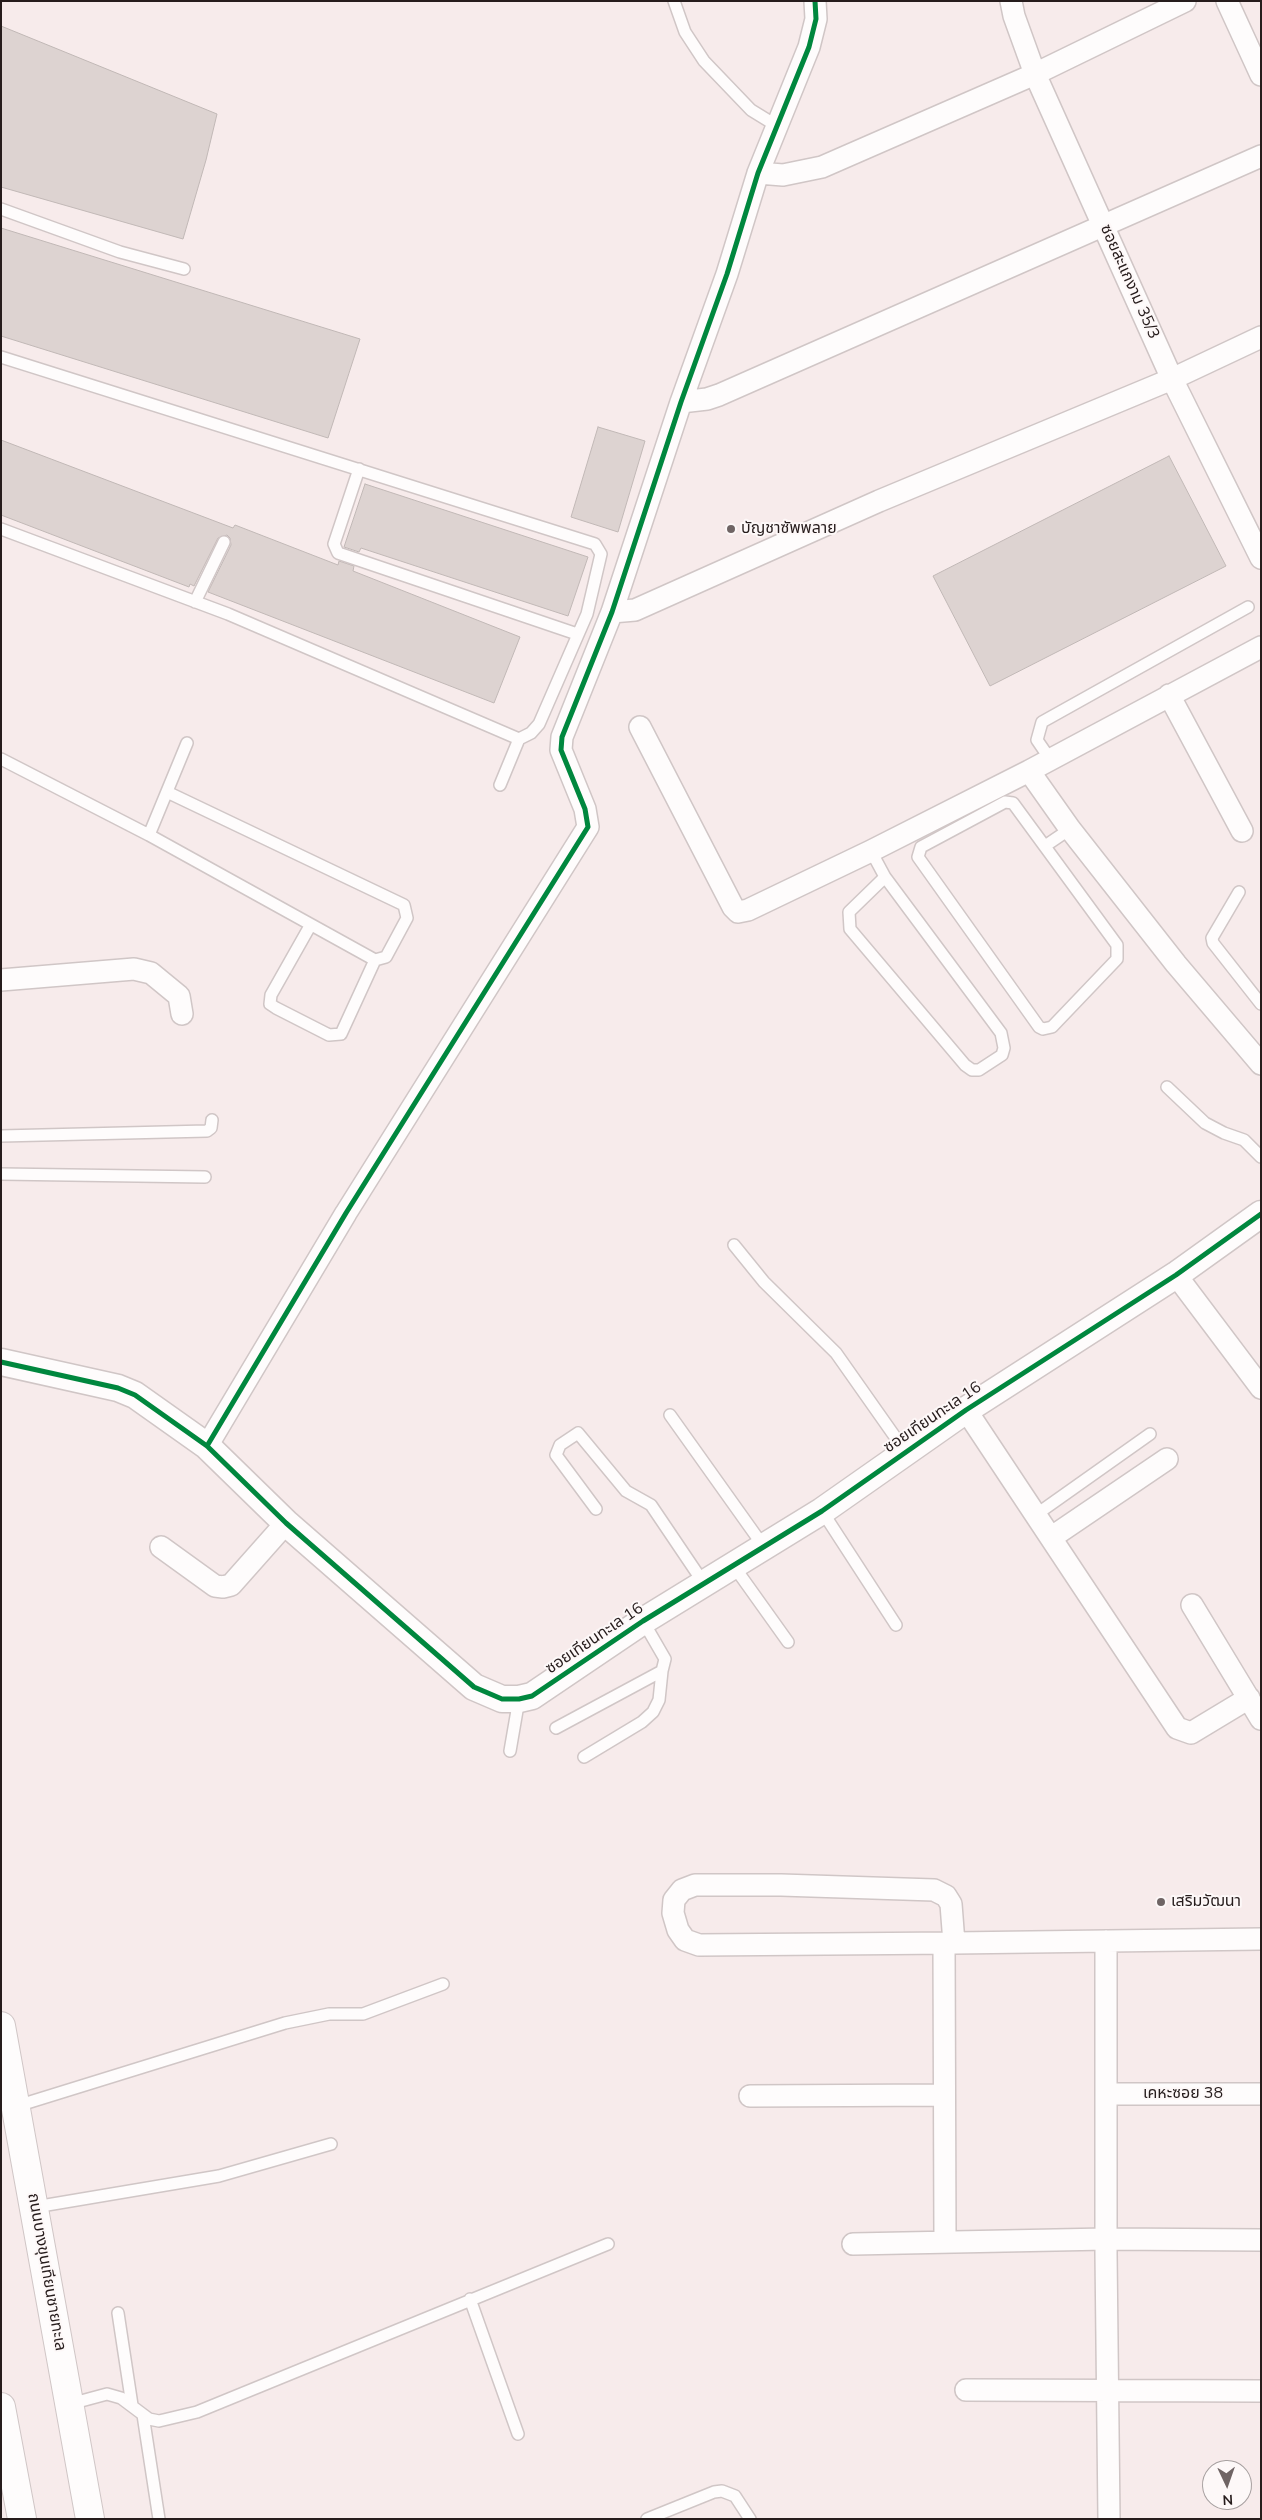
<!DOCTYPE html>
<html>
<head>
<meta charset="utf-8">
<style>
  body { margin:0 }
  #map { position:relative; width:1262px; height:2520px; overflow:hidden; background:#f7ebeb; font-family:"Nunito Sans",sans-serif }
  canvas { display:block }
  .frame { position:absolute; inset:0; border:2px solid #261c1c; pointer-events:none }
  .north { position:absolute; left:1202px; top:2460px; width:50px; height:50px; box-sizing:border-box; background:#fdf8f8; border:1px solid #a7a0a0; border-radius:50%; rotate:177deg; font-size:14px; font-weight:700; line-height:20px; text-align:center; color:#261c1c }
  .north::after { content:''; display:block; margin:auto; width:18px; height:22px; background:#6f6464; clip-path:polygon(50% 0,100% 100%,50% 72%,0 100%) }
</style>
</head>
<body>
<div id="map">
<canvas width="1262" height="2520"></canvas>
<div class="frame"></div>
<div class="north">N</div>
</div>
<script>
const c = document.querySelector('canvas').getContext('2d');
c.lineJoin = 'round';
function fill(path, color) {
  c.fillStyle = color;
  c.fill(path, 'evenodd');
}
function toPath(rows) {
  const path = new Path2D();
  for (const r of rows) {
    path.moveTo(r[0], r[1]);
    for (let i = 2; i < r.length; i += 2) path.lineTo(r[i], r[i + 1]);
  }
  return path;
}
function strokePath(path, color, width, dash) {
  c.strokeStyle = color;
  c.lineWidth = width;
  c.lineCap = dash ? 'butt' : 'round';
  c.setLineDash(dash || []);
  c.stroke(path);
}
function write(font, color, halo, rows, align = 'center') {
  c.font = font + ' "Nunito Sans","Noto Sans Thai",sans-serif';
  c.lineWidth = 4;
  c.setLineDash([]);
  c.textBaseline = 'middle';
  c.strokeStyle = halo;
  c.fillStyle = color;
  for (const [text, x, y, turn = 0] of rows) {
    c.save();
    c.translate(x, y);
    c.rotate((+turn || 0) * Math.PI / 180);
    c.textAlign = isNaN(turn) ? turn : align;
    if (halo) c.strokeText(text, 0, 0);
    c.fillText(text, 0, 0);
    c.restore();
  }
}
const building = toPath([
  [1,26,217,114,206,160,183,239,1,187,1,26],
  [1,228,360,339,328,438,1,336,1,228],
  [598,427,645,441,618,532,571,517,598,427],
  [1,440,233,528,235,525,338,565,339,561,354,566,353,571,520,637,494,703,208,592,231,545,230,538,227,535,218,538,194,586,190,584,189,587,1,515,1,440],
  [1169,456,1226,566,990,686,933,576,1169,456],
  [365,484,588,557,568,616,361,548,359,552,344,547,365,484]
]);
fill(building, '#ddd3d1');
strokePath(building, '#c1b8b6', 1);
const service = toPath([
  [674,1,685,32,704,61,751,110,777,126],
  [1,209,120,252,184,269],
  [1,357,595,544,601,554,587,614,539,724,531,733,519,739,228,614,1,529],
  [359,469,334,544,338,553,577,634],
  [195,602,224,542],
  [1,759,149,835,375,960,386,957,407,918,404,905,167,792],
  [1050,759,1037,740,1042,722,1248,607],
  [500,785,519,739],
  [1005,802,1013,803,1117,945,1117,959,1052,1027,1043,1029,1039,1027,918,857,921,847,1005,802],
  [149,835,187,743],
  [1045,846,1070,829],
  [871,851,885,877,1001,1033,1004,1048,1002,1055,979,1070,972,1070,965,1065,850,929,849,912,885,877],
  [1239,892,1212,938,1213,943,1261,1004],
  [310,926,271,995,270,1004,276,1008,329,1035,341,1034,375,960],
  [1167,1087,1205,1123,1224,1133,1244,1140,1261,1157],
  [1,1136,207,1131,211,1128,212,1120],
  [1,1174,205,1177],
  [734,1245,764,1282,836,1353,905,1451],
  [670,1415,764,1547],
  [596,1509,556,1455,560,1445,578,1433,626,1491,651,1505,705,1585],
  [822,1511,896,1625],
  [1037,1514,1150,1434],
  [733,1565,788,1642],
  [556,1728,662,1671,665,1659,643,1621],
  [510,1751,519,1699],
  [584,1757,642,1722,653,1712,659,1700,662,1671],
  [17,2106,285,2023,329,2014,363,2014,443,1984],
  [35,2207,219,2176,331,2144],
  [470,2299,518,2434],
  [118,2313,132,2405],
  [70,2404,107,2394,121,2398,149,2419,159,2421,197,2412,608,2244],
  [143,2415,159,2519],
  [647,2519,714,2492,722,2491,735,2496,750,2519]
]);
const minor = toPath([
  [1011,1,1014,16,1035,74,1172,379,1261,558],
  [1227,1,1261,75],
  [758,173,783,175,822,167,1035,74,1185,1],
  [681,402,707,399,719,395,1261,156],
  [612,612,635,610,879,501,1172,379,1261,337],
  [1169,695,1242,831],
  [640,727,733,907,738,912,748,910,871,851,1029,771,1261,647],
  [1029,771,1070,829,1176,964,1261,1064],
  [1,980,134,969,151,973,179,996,182,1014],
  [1176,1275,1261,1388],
  [966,1410,1177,1728,1191,1733,1249,1698],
  [207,1446,346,1213,588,827,585,809,561,750,562,737,612,612,681,402,727,274,758,173,809,47,816,19,815,1],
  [1052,1537,1167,1459],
  [161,1547,215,1586,223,1587,231,1585,286,1523],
  [1192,1605,1261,1719],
  [1106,1941,1106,2253,1109,2519],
  [944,1943,945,2242],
  [954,1943,951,1904,946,1896,934,1890,781,1885,695,1885,682,1890,674,1900,673,1913,678,1930,685,1940,699,1945,954,1943,1261,1939],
  [1106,2094,1261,2094],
  [750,2096,944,2095],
  [853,2244,1106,2239,1261,2240],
  [966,2390,1261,2391]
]);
const tertiary = toPath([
  [1,1362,118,1388,135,1395,207,1446,286,1523,474,1687,502,1699,519,1699,532,1696,643,1621,822,1511,966,1410,1176,1275,1261,1214]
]);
const secondary = toPath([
  [1,2026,90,2519],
  [1,2407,22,2519]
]);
strokePath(service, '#d0c6c6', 14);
strokePath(minor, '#d0c6c6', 24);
strokePath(tertiary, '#d0c6c6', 29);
strokePath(secondary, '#d0c6c6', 30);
strokePath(service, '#fefcfc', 11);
strokePath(minor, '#fefcfc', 21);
strokePath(tertiary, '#fefcfc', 26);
strokePath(secondary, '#fefcfc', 28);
strokePath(toPath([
  [1,1362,118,1388,135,1395,207,1446,286,1523,474,1687,502,1699,519,1699,532,1696,643,1621,822,1511,966,1410,1176,1275,1261,1214],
  [207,1446,346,1213,588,827,585,809,561,750,562,737,612,612,681,402,727,274,758,173,809,47,816,19,815,1]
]), '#00873e', 5);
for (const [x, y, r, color] of [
  [731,529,5,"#6f6464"],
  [1161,1902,5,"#6f6464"]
]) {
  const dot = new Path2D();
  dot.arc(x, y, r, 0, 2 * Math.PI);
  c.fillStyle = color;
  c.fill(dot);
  strokePath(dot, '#fdf8f8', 2);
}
write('16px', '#261c1c', '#fdf8f8', [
  ["ซอยสะแกงาม 35/3",1129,282,66],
  ["ซอยเทียนทะเล 16",933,1418,-34],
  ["ซอยเทียนทะเล 16",595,1639,-34],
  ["เคหะซอย 38",1183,2094],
  ["ถนนบางขุนเทียนชายทะเล",46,2272,80]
]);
write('16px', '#261c1c', '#fdf8f8', [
  ["บัญชาซัพพลาย",741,529],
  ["เสริมวัฒนา",1171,1902]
], 'left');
</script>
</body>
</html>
